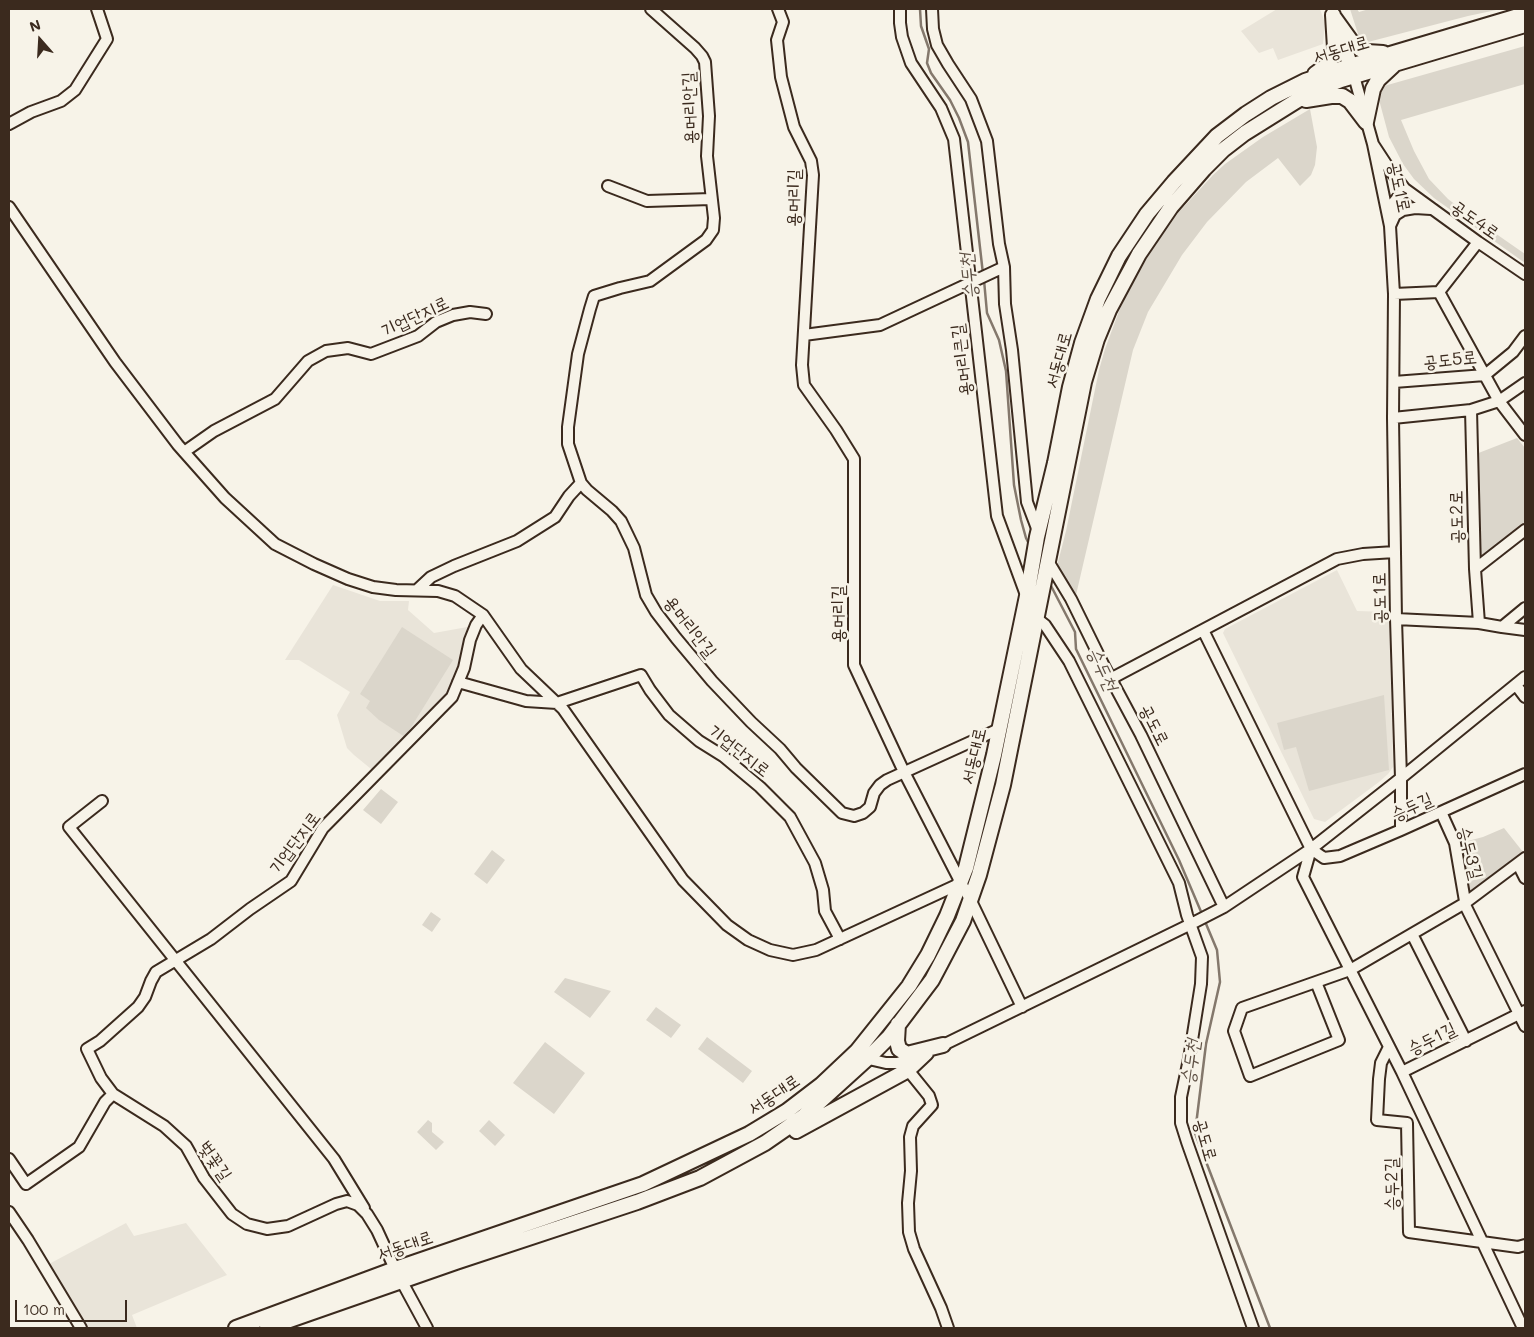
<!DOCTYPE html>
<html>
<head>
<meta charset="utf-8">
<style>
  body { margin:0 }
  #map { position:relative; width:1534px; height:1337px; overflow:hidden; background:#f7f3e8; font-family:Mali,sans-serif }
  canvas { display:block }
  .frame { position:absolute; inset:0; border:10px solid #3b2a1e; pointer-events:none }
  .north { position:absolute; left:15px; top:15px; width:50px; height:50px; -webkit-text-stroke:4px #f7f3e8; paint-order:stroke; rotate:341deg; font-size:14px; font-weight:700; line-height:20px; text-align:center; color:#3b2a1e }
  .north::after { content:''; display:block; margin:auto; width:18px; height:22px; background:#3b2a1e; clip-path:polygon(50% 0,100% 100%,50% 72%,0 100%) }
  .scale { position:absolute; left:15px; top:1300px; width:112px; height:22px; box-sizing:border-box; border:2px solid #3b2a1e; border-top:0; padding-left:6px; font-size:15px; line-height:18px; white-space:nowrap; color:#3b2a1e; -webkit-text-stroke:4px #f7f3e8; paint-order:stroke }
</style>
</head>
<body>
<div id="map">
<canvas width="1534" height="1337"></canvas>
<div class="frame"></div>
<div class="north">N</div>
<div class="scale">100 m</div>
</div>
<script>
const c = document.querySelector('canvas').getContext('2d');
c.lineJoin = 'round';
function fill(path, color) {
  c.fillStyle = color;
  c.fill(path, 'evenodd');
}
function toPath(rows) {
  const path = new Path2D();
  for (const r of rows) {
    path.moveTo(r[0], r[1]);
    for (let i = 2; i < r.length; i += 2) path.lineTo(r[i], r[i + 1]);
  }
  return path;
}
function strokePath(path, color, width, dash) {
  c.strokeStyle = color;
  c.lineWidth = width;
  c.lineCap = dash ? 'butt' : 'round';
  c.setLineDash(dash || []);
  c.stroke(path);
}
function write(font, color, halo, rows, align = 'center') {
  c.font = font + ' Mali,"Poor Story",sans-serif';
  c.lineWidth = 5;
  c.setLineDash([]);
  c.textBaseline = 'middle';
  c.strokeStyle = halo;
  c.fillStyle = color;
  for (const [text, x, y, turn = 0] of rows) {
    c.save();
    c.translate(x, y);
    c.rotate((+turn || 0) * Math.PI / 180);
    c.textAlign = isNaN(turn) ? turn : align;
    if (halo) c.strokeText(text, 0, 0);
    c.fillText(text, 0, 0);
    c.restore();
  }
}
fill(toPath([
  [1277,9,1320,9,1325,23,1323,44,1278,60,1273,48,1259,53,1241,31],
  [1337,570,1357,611,1389,612,1393,767,1388,774,1379,782,1325,822,1314,819,1223,633,1225,629],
  [333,585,380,601,409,601,408,610,434,633,473,626,461,648,459,668,444,700,376,773,354,755,347,748,337,715,350,692,299,660,285,660],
  [126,1223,134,1236,186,1223,227,1275,132,1315,137,1328,87,1328,49,1264]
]), '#e9e4d9');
fill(toPath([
  [1350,9,1357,9,1359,12,1369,9,1501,9,1468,16,1368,42,1359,37],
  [1525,46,1525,84,1401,120,1414,151,1429,179,1448,199,1469,215,1525,254,1525,263,1434,198,1414,179,1403,164,1389,137,1378,96,1384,86],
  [1310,109,1317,147,1315,165,1311,175,1300,186,1278,158,1246,182,1207,222,1182,255,1148,312,1133,350,1076,595,1057,566,1066,531,1099,370,1105,349,1122,303,1150,253,1178,213,1213,175,1225,164,1263,137],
  [1517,438,1525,448,1525,523,1481,559,1476,454],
  [402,627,453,660,405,737,379,720,366,708,370,701,360,694],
  [1384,695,1389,770,1309,791,1296,747,1284,750,1277,723],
  [381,789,398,802,381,824,363,810],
  [1504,828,1523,852,1473,892,1467,890,1460,843,1483,837],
  [492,850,505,860,487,884,474,874],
  [431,912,441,919,432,932,422,925],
  [565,978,611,991,590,1018,554,992],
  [656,1007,681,1025,671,1038,646,1020],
  [707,1037,752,1071,743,1083,698,1049],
  [545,1042,585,1073,554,1114,513,1083],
  [428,1120,432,1123,432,1132,444,1142,436,1150,417,1132],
  [489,1120,505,1135,495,1146,479,1131]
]), '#dbd6cb');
strokePath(toPath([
  [920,9,921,26,929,49,927,63,931,73,950,100,959,118,968,142,983,274],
  [984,280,987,313,999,340,1006,371,1014,485,1021,520,1026,538,1030,546],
  [1049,582,1075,632,1076,649,1179,860,1202,914],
  [1204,919,1217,950,1220,982,1206,1044,1195,1133,1270,1328]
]), '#84786c', 2.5);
const minor = toPath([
  [651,9,695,48,702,56,705,62,709,116,707,156,714,218,713,230,706,240,650,281,620,288,594,296,590,309,578,354,568,427,568,444,581,483,587,490,612,511,621,521,634,548,646,595,656,612,676,638,712,681,751,722,780,749,796,768,842,813,854,816,863,813,870,807,874,793,880,785,887,780,999,729],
  [778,9,783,22,777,40,781,77,794,127,811,161,813,175,802,365,804,385,836,430,854,459,854,665,904,772,961,883],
  [900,9,900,23,902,37,911,63,941,108,954,139,997,516,1026,595],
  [932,9,933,29,937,45,948,64,971,99,987,141,999,244,1004,267,1005,304,1012,350,1027,502,1038,531],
  [1354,76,1373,144,1390,170,1405,189,1478,242,1525,274],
  [9,124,31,112,61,101,75,90,107,39,97,9],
  [1373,144,1390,226,1394,294,1393,418,1396,619,1401,778,1401,830],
  [608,186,647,201,711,199],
  [9,207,115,362,178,445,225,498,275,544,314,564,348,579,373,587,396,590,438,591,455,596,483,615,521,669,563,709,683,880,727,925,748,940,770,950,793,955,816,950,961,883,970,899,1022,1007],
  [1391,216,1394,202,1405,189],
  [1390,226,1395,215,1403,210,1415,208,1431,209],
  [1439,292,1478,242],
  [1394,294,1439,292,1499,401,1525,435],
  [804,335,880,325,1004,267],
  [1394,382,1485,375,1513,352,1525,336],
  [1471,410,1475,569,1479,623],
  [1393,418,1471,410,1499,401,1525,383],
  [184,452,214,431,275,399,308,361,326,351,348,348,371,354,418,336,436,322,453,315,470,312,486,314],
  [1048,561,1071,599,1103,664,1141,735,1224,907],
  [1475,569,1525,530],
  [417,590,431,577,454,566,517,541,555,517,569,496,581,483],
  [1036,618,1045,625,1069,661,1179,883,1187,915,1202,957,1201,984,1189,1059,1181,1097,1181,1123,1187,1142,1253,1328],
  [1396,619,1479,623,1502,627,1525,608],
  [1502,627,1525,630],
  [1203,630,1311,849,1324,858,1340,856,1401,830,1525,774],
  [1116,676,1337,559,1363,554,1395,552],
  [458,682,526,701,557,703,641,675,650,690,669,715,699,741,723,756,760,787,790,817,815,863,823,890,825,911,840,939],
  [1516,685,1525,697],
  [102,801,69,827,334,1159,364,1208],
  [1441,812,1455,843,1466,907,1525,1026],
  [1311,849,1303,877,1402,1072,1525,1011],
  [1518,864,1525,878],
  [1412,934,1466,1041],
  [1316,982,1339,1040,1250,1076,1234,1031,1242,1008,1350,970,1465,903,1525,858],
  [1389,1047,1381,1063,1379,1079,1377,1120,1407,1123,1409,1232,1518,1247,1525,1245],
  [937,1048,1191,924,1224,907,1311,849,1401,778,1525,677],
  [864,1055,873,1060,886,1063,898,1063,917,1056],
  [908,1070,929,1096,932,1105,913,1126,910,1137,911,1171,908,1203,909,1232,914,1249,941,1308,948,1328],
  [1402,1072,1523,1328],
  [113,1094,101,1078,87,1049,100,1041,138,1007,145,997,151,981,156,972,211,939,250,909,291,881,323,828,452,697,464,668,470,640,476,625,483,615],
  [9,1159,26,1184,79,1147,105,1102,113,1094,164,1126,186,1146,204,1178,232,1214,247,1224,267,1229,288,1226,336,1204,347,1201,358,1205,367,1214,377,1230,395,1269,427,1328],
  [9,1212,28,1240,81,1328]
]);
const major = toPath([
  [1333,16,1351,41,1360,49,1367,52,1383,53],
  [1339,32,1353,73],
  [1315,74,1326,66,1332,57,1335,48,1333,15],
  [1306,100,1331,96,1342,96,1350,101,1366,122],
  [1366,122,1373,89,1378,80,1393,66],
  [898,1024,897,1041,899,1049,907,1054,943,1045],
  [796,1131,908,1070,926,1053],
  [236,1328,395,1269,643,1184,749,1134,787,1111,821,1085,857,1051,909,986,928,955,947,916,966,868,994,755,1027,596,1037,537,1055,463,1070,387,1082,343,1098,299,1119,256,1147,214,1174,182,1217,136,1246,114,1271,98,1305,81,1350,66,1525,14],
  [267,1328,456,1262,637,1202,700,1178,765,1143,804,1116,869,1057,889,1037,932,980,941,963,963,921,979,875,1003,785,1010,750,1084,382,1097,339,1109,310,1139,254,1171,207,1204,169,1223,150,1245,133,1293,103,1311,92,1341,80,1525,25]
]);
strokePath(minor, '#3b2a1e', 14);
strokePath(major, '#3b2a1e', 18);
strokePath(minor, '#f7f3e8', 10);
strokePath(major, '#f7f3e8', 14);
write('18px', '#3b2a1e', '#f7f3e8', [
  ["서동대로",1341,50,-17],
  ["용머리안길",690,108,-92],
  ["공도1로",1399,187,78],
  ["용머리길",794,198,-89],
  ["공도4로",1475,220,35],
  ["기업단지로",415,317,-25],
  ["용머리큰길",962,360,-97],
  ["서동대로",1059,360,-75],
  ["공도5로",1450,360,-6],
  ["공도2로",1457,517,-91],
  ["공도1로",1380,598,-91],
  ["용머리길",838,614,-90],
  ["용머리안길",690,627,52],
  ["공도로",1154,725,63],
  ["기업단지로",739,751,38],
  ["서동대로",974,756,-77],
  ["승두길",1412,807,-24],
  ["기업단지로",295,843,-53],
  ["승두3길",1470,853,76],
  ["승두1길",1432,1039,-26],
  ["서동대로",774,1095,-34],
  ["공도로",1205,1140,74],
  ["벚꽃길",215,1161,56],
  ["승두2길",1392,1184,-91],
  ["서동대로",405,1246,-19]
]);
write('italic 19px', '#5f5145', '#f7f3e8', [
  ["승두천",969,276,-96],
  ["승두천",1102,669,65],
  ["승두천",1191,1062,-82]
]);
</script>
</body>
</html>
